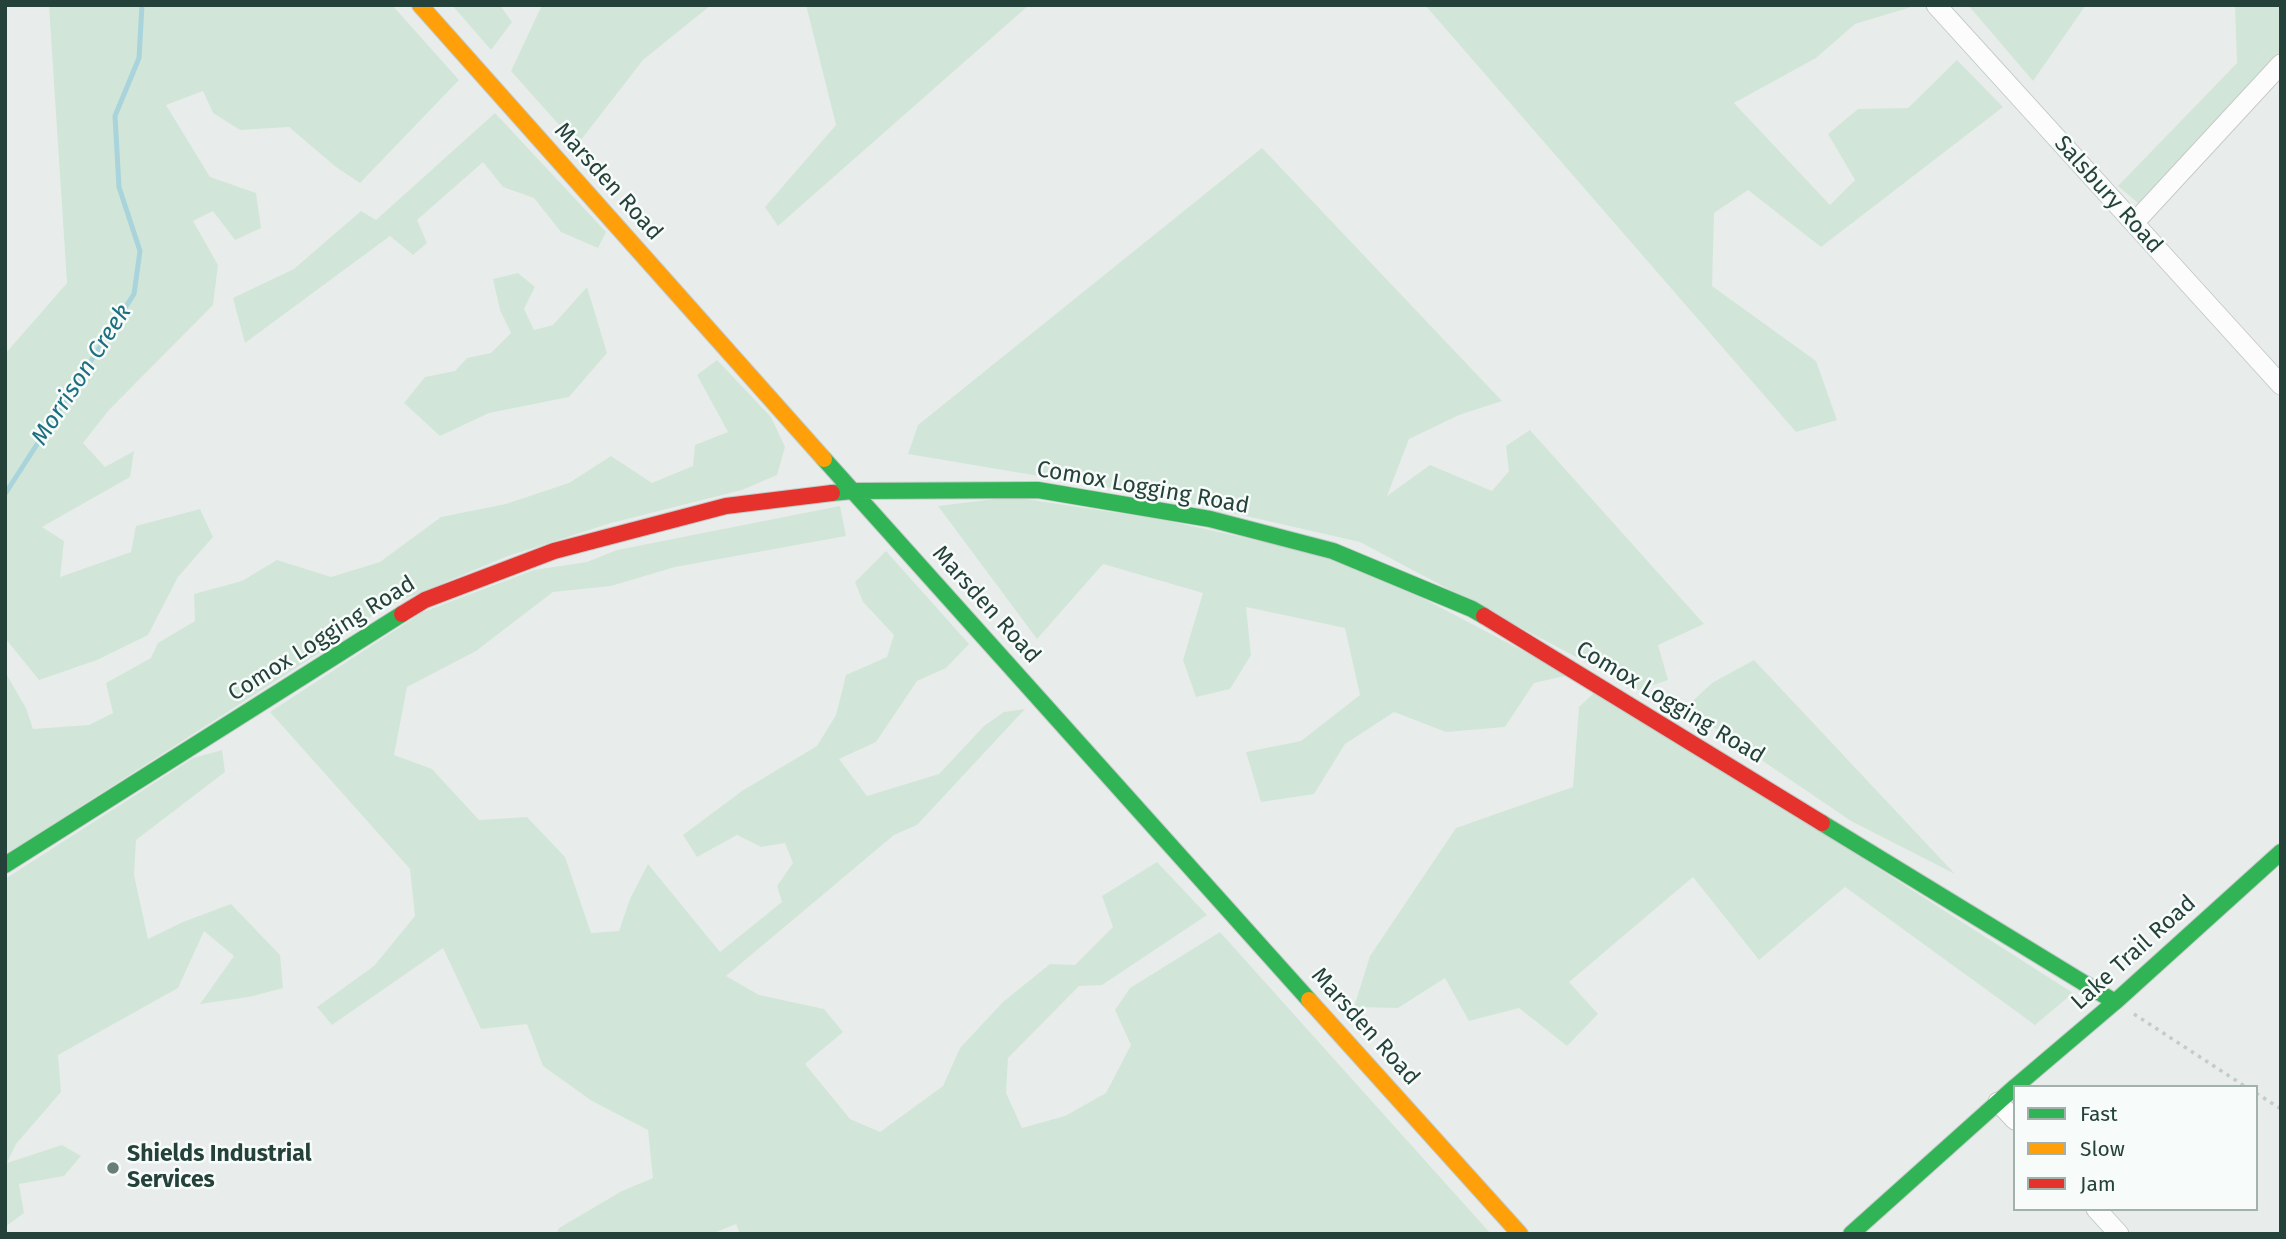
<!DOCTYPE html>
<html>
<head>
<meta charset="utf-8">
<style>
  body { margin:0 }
  #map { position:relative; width:2286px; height:1239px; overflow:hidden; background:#e8edeb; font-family:"Fira Sans",sans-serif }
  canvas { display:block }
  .frame { position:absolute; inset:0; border:7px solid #24423a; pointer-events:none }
  .legend { position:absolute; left:2013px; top:1085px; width:245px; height:126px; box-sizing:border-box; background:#f7fbf9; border:2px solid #a3b1ad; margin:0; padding:9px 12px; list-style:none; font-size:21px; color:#24423a }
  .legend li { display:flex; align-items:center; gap:14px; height:35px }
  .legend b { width:35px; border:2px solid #a3b1ad }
</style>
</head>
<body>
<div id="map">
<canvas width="2286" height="1239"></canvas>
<div class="frame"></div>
<ul class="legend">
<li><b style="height:9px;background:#30b455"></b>Fast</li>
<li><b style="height:9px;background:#ff9f0a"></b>Slow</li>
<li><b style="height:9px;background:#e5322d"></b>Jam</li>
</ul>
</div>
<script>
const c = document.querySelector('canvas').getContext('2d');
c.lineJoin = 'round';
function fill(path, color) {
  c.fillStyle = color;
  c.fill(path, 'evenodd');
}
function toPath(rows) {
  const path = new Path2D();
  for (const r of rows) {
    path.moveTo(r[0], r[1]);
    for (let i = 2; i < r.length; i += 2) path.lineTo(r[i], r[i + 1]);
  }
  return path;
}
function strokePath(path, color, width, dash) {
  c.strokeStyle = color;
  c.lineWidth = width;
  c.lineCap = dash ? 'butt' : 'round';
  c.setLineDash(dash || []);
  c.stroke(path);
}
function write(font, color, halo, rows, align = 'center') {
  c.font = font + ' "Fira Sans",sans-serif';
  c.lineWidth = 5;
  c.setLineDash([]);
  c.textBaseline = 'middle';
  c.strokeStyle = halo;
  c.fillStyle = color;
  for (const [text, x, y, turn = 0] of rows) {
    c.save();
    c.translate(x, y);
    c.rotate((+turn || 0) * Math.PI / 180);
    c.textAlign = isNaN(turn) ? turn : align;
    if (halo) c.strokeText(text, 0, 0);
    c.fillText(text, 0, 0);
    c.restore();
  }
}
fill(toPath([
  [49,5,392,5,459,80,360,183,336,167,289,127,240,130,213,113,203,91,166,105,210,177,256,193,261,228,235,240,213,211,193,221,218,265,213,305,109,410,83,443,105,467,134,451,130,477,42,527,64,541,60,577,131,552,136,526,200,509,213,537,178,577,148,635,97,660,39,680,5,638,5,354,67,283],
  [452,5,500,5,512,22,491,50],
  [542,5,711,5,643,60,577,145,511,71],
  [806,5,1029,5,778,226,765,207,836,125],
  [1425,5,1910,5,1911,7,1855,24,1816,58,1734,103,1830,205,1855,180,1828,134,1858,109,1908,108,1957,60,2003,107,1821,247,1748,190,1714,213,1712,286,1816,361,1837,420,1796,432],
  [1968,5,2086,5,2033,81],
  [2235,5,2281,5,2281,57,2253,89,2138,203,2118,186,2237,63],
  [495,113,606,232,598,248,561,232,534,198,503,187,483,162,417,220,427,243,413,255,390,236,245,343,233,298,294,269,361,211,376,220],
  [1262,148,1502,401,1459,415,1409,439,1387,496,1430,465,1492,491,1509,471,1506,446,1530,430,1704,624,1658,645,1668,680,1638,690,1360,542,1158,496,908,454,918,425],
  [518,273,535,287,524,309,534,330,553,325,587,287,607,353,569,397,489,413,440,436,404,403,425,377,455,371,467,358,491,353,511,333,500,310,493,279],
  [717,360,771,417,785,447,777,475,742,490,611,523,508,556,383,608,330,646,5,855,5,672,26,708,33,729,89,725,113,713,106,683,151,658,158,643,195,621,194,594,242,581,277,560,331,577,380,562,441,517,506,504,569,483,611,456,652,483,693,466,695,445,728,432,697,375],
  [1012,497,1165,520,1354,562,1569,675,1534,683,1505,727,1446,732,1394,712,1345,744,1314,794,1261,802,1246,752,1301,741,1360,695,1345,628,1246,607,1251,655,1230,689,1196,697,1183,660,1203,593,1103,564,1037,639,938,506],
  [840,506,846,536,675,567,611,586,553,592,476,651,407,687,394,755,432,769,479,820,527,817,565,857,591,933,619,931,630,899,648,864,720,952,782,902,777,886,793,863,785,843,761,847,737,835,697,857,683,835,742,791,817,746,836,715,846,675,887,657,894,635,863,602,855,582,886,551,969,644,946,668,917,681,876,742,839,759,867,796,939,774,984,726,1004,712,1025,709,917,825,894,835,726,976,759,995,824,1009,843,1032,805,1064,850,1119,880,1132,943,1086,960,1048,1003,1002,1050,964,1075,965,1113,927,1102,896,1157,862,1207,915,1102,985,1079,986,1008,1058,1006,1093,1022,1128,1065,1116,1106,1093,1131,1045,1115,1010,1130,988,1220,932,1491,1234,740,1234,736,1224,711,1234,556,1234,559,1228,622,1191,653,1178,648,1130,592,1101,543,1066,527,1024,481,1029,443,948,332,1025,317,1007,374,966,415,916,410,869,270,712,423,612,534,570,587,562,617,550],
  [1754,660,1955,874,1851,821,1685,708,1712,683],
  [1598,689,2073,993,2035,1025,1845,887,1759,960,1693,877,1569,982,1598,1014,1567,1046,1519,1008,1469,1021,1445,978,1398,1008,1354,1007,1370,956,1456,828,1573,787,1579,707],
  [222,750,225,772,136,840,134,875,148,939,183,922,231,904,280,955,283,988,249,997,200,1004,234,956,204,931,178,988,58,1055,61,1092,16,1144,7,1163,62,1145,81,1156,64,1176,19,1184,24,1213,5,1227,5,879,193,758]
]), '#d1e6d8');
strokePath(toPath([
  [5,494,134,294,140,251,119,187,115,116,139,58,142,5]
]), '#a9d4db', 5);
const street = toPath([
  [1936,5,2281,385],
  [2134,223,2281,64],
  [1998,1102,2015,1120],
  [2096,1209,2119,1234]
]);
const fast = toPath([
  [824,459,1309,1000],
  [832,493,852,491,1038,490,1210,519,1333,551,1472,609,1484,616],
  [1822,823,2115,1002],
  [5,865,402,614],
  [2015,1087,2115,1002,2281,852],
  [1851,1234,2015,1087]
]);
const slow = toPath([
  [420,5,824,459],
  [1309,1000,1520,1234]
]);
const jam = toPath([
  [402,614,425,600,554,551,726,506,832,493],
  [1484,616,1822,823]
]);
strokePath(street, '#c5cac8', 21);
strokePath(fast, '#c3cbc8', 18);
strokePath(slow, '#c3cbc8', 18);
strokePath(jam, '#c3cbc8', 18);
strokePath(toPath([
  [2134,1014,2246,1087],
  [2256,1093,2281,1109]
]), '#c3ccca', 3.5, [3.5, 5]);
strokePath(street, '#fcfcfc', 19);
strokePath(fast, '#30b455', 16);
strokePath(slow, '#ff9f0a', 16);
strokePath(jam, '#e5322d', 16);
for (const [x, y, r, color] of [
  [113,1168,7,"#697e78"]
]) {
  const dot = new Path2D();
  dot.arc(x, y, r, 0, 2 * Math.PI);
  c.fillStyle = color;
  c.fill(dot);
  strokePath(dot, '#f7fbf9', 2.5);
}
write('23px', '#24423a', '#f7fbf9', [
  ["Marsden Road",608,182,48],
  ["Salsbury Road",2108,195,48],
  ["Comox Logging Road",1143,488,10],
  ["Marsden Road",986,605,48],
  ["Comox Logging Road",322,639,-32],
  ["Comox Logging Road",1670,703,31],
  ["Lake Trail Road",2134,953,-42],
  ["Marsden Road",1365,1027,48]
]);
write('bold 23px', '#24423a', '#f7fbf9', [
  ["Shields Industrial",127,1155],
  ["Services",127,1181]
], 'left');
write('italic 24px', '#1c6f80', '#f7fbf9', [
  ["Morrison Creek",82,375,-57]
]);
</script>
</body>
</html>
